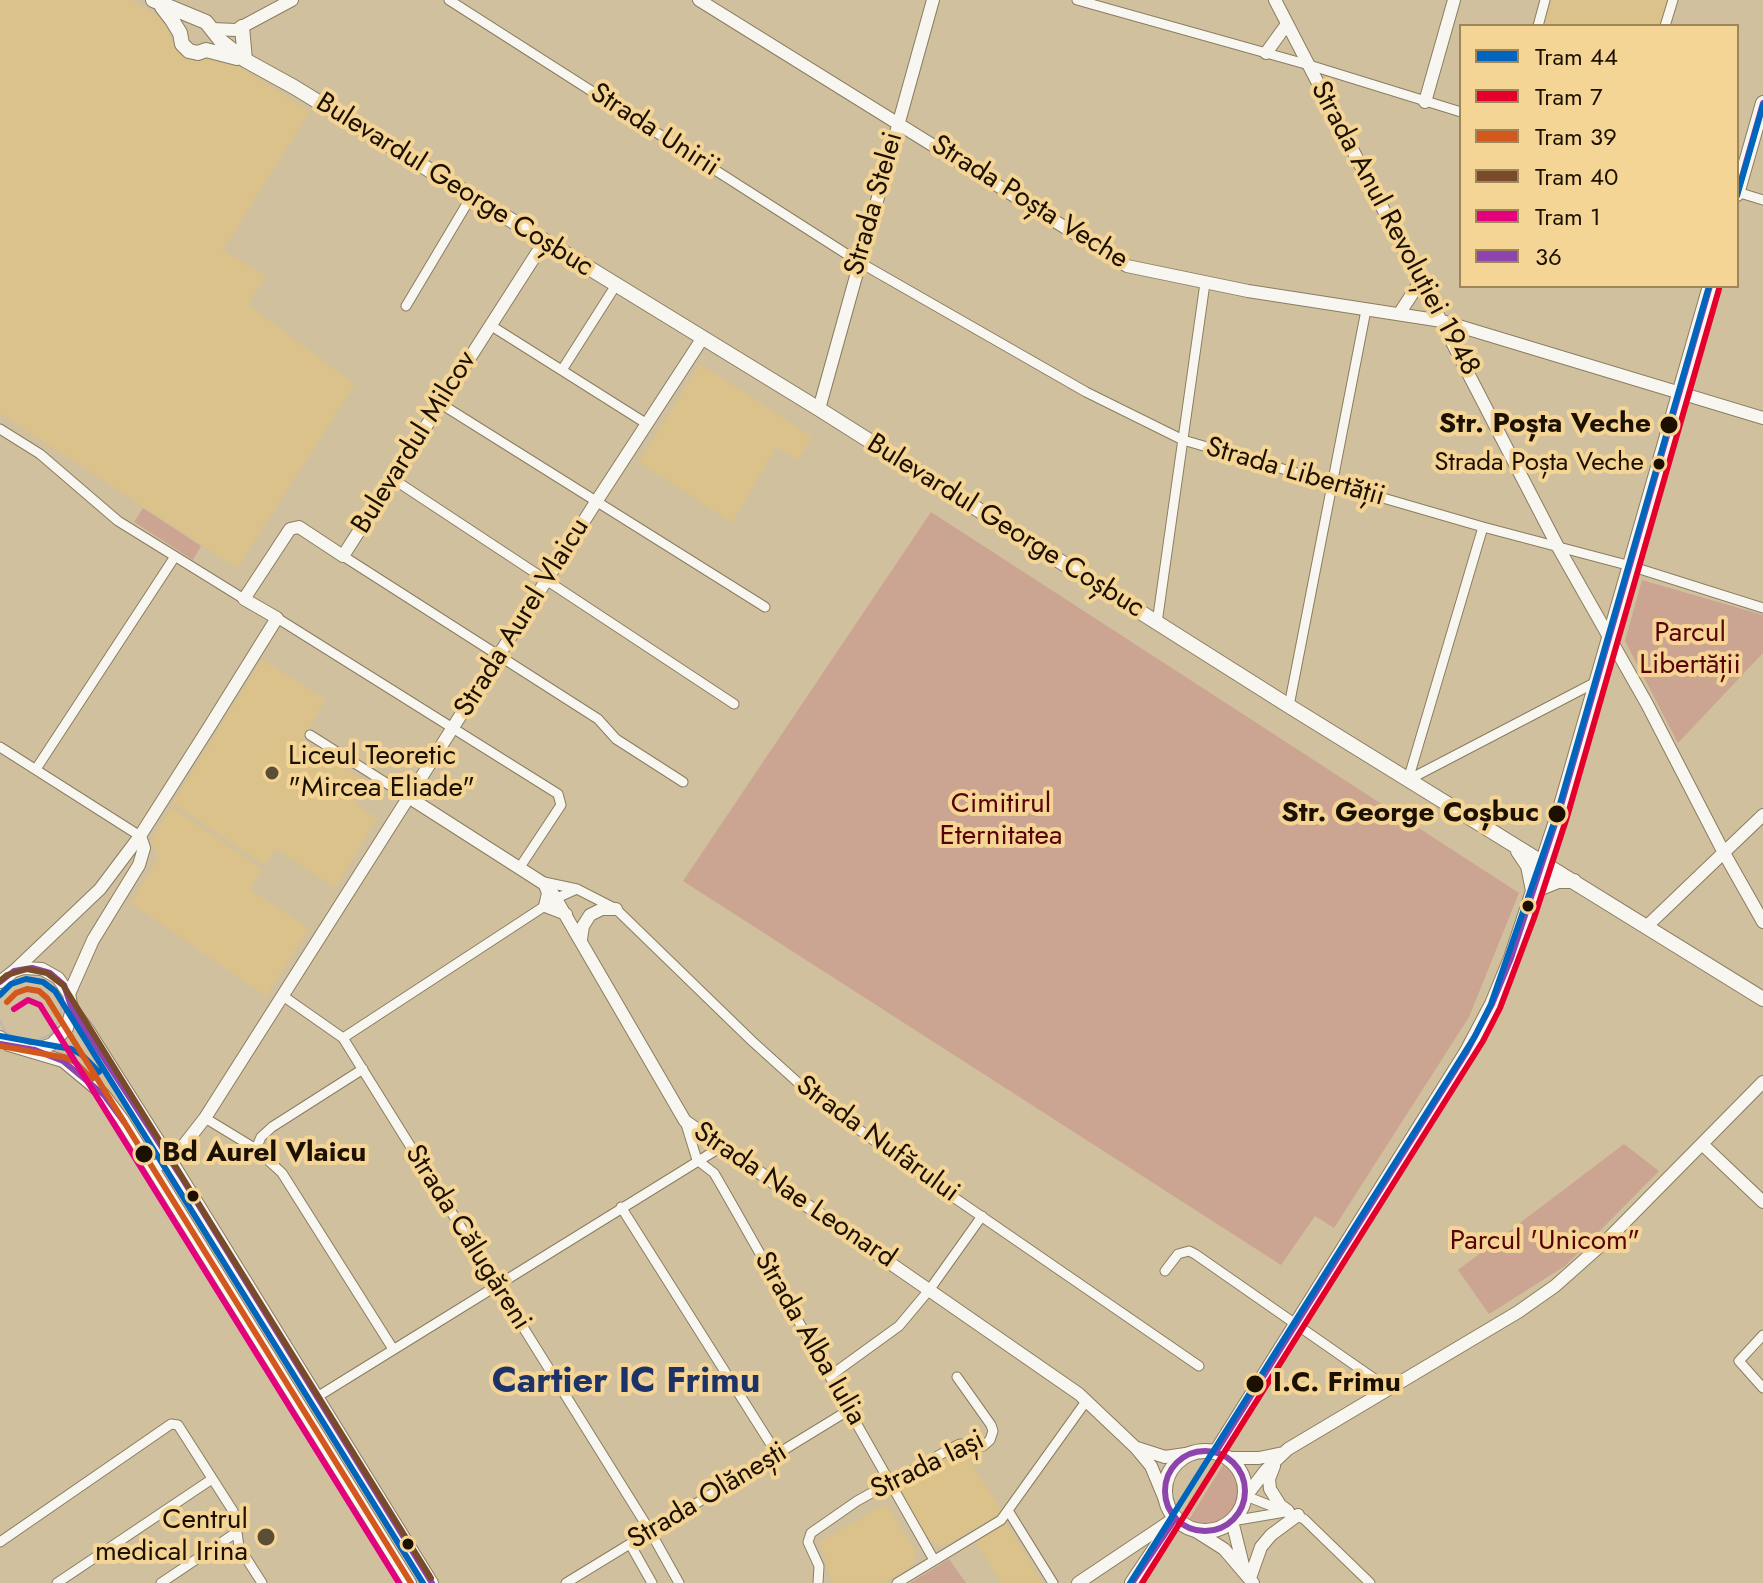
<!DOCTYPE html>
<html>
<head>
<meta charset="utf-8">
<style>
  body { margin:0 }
  #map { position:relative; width:1763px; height:1583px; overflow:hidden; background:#d1c09e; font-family:Jost,sans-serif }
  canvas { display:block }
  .legend { position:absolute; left:1459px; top:24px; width:280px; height:264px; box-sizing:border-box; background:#f4d595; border:2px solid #9e8659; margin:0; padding:10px 14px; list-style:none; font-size:24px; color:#1c1000 }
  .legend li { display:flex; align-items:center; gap:16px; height:40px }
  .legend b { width:40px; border:2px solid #9e8659 }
</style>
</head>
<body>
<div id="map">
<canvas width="1763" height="1583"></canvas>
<ul class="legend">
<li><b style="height:10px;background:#0065bd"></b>Tram 44</li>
<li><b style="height:10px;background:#e4002b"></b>Tram 7</li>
<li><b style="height:10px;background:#d2581d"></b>Tram 39</li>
<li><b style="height:10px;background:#7a4b2a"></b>Tram 40</li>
<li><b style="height:10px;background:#e5007d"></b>Tram 1</li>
<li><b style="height:10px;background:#8e44ad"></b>36</li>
</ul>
</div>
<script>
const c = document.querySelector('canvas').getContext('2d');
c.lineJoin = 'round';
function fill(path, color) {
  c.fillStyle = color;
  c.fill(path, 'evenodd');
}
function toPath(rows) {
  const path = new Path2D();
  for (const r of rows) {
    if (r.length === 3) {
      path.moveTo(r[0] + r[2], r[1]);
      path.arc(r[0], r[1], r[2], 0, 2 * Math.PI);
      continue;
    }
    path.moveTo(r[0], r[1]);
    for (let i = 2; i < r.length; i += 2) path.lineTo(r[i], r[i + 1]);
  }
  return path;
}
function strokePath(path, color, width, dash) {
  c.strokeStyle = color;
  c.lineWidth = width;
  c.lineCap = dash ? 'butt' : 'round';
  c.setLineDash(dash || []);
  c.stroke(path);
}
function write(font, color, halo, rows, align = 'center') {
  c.font = font + ' Jost,sans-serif';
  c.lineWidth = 8;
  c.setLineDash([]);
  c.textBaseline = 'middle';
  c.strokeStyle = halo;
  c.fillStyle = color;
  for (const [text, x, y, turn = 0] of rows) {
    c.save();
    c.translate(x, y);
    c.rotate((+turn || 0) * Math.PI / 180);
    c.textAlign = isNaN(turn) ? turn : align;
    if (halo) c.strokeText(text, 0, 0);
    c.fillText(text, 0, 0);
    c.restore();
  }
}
fill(toPath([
  [0,0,131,0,163,20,173,42,188,56,235,64,310,111,223,250,266,276,248,305,355,384,237,568,0,413],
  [1550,0,1669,0,1662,26,1543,26],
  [700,364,812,437,798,460,776,447,732,523,639,462],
  [262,659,326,700,301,741,369,783,355,804,377,818,335,888,276,849,264,865,173,803],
  [171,807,262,869,249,889,309,929,266,996,131,903,159,857,151,841],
  [962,1450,1003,1512,944,1546,931,1542,896,1485],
  [886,1504,916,1552,912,1566,883,1583,832,1583,820,1542],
  [1006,1523,1042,1583,1001,1583,976,1541]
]), '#dbc18a');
fill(toPath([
  [143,508,201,546,193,560,134,522],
  [931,512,1519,893,1469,1017,1334,1228,1315,1216,1281,1265,683,881],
  [1642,580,1763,615,1763,653,1678,743,1625,641],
  [1624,1144,1659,1171,1565,1266,1489,1314,1458,1270],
  [1225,1462,1240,1482,1239,1498,1236,1507,1223,1521,1216,1525,1200,1526,1188,1521],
  [949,1559,966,1583,910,1583]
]), '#cba492');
const street = toPath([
  [449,0,859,262,1086,392,1183,440,1483,527,1627,565,1763,608],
  [1077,0,1309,65,1461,112],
  [1538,26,1545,0],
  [1665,26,1673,0],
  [1737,192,1763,200],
  [406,306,471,197],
  [490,325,647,424],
  [562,370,616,285],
  [441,404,765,607],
  [0,429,40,454,118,521,244,599],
  [393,479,734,704],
  [343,556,598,719,616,739,683,782],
  [277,618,558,794,561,805,520,867],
  [1157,623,1205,283],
  [1289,706,1366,310],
  [310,735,410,798],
  [0,747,140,836],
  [36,769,174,558],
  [1408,780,1483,527],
  [1408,780,1596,682],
  [544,882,577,889,616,909,752,1041,815,1098,946,1192,1199,1366],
  [283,996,343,1038,650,1531,679,1583],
  [343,1038,557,898,577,889],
  [205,1118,256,1149,282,1173,393,1349],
  [685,1121,697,1160,714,1173,725,1192,934,1560],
  [256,1149,261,1137,272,1127,363,1069],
  [621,1207,777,1454],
  [1165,1271,1178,1254,1189,1251,1195,1254,1389,1389],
  [1763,1335,1739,1361,1763,1388],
  [830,1376,899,1326,930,1289,982,1216],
  [317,1397,721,1147],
  [1246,1496,1304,1519,1370,1583],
  [1009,1512,1053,1583],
  [1232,1521,1285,1512],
  [0,1542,171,1424,178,1425,233,1511,237,1532],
  [630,1544,652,1583],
  [57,1583,212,1479],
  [161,1583,237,1532,239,1547,262,1583],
  [566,1583,849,1410],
  [818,1583,819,1566,808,1542,811,1533,857,1501,952,1448,960,1444,975,1447,983,1446,990,1440,993,1431,991,1425,957,1377],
  [897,1583,1001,1520,1087,1400]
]);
const secondary = toPath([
  [699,0,1127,266,1248,291,1442,321,1763,418],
  [1275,0,1558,547,1647,704,1724,853,1763,922],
  [212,29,236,30,292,0],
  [1266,53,1287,24],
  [1425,102,1454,0],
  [1399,314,1420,282],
  [819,409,933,0],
  [410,798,549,887,685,1121,1079,1394,1136,1448,1151,1466,1166,1502],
  [545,885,548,893,545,906,566,914],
  [1646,927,1763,815],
  [581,939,583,926,590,915,602,909,616,909],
  [14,971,100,889,140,836,208,729,277,618,244,599,290,529,299,527,343,556,544,242],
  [0,982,14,971,23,968,42,969,58,978,69,994,72,1009,67,1028,52,1044,35,1050],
  [69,994,93,940,139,865,144,848,140,836],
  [72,1009,88,1030,180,1175,432,1583],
  [0,1037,9,1045,63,1061,104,1095,122,1119,410,1583],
  [1702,1144,1763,1202],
  [153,1169,180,1150,205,1118,596,502,702,339],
  [1137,1448,1165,1457,1192,1453],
  [1229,1458,1259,1458,1283,1453],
  [1274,1466,1269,1479,1270,1489,1280,1505,1288,1511],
  [1246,1496,1266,1470,1288,1449,1518,1312,1555,1286,1609,1238,1763,1082],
  [1232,1521,1243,1565],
  [1194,1530,1224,1549,1253,1583],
  [1250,1578,1261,1547,1271,1535,1298,1515],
  [1078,1583,1172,1520]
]);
const primary = toPath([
  [153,0,206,22,221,41,245,60,294,87,819,409,1289,706,1763,999],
  [162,7,172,20,180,33,182,44,189,51,198,53,206,50,237,58],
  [242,27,245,60],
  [1737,194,1763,103],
  [1518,851,1528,866,1533,891,1558,881,1574,881],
  [1205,1491,40],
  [1216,1452,1466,1053,1492,1004,1511,958,1560,809,1710,286],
  [1132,1583,1175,1519]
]);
strokePath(street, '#8a7d60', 11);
strokePath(secondary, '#8a7d60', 14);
strokePath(primary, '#8a7d60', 16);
strokePath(street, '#f8f6f0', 9);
strokePath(secondary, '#f8f6f0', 12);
strokePath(primary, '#f8f6f0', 14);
strokePath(toPath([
  [0,999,2,994],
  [0,1021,5,1031,18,1040],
  [34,1042,49,1035,55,1029,61,1013,61,1003]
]), '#bbb7ad', 2);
strokePath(toPath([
  [1737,194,1763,103],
  [0,982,14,971,32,968,50,973,64,985,72,1009,180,1175,432,1583],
  [0,1044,35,1050,63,1061,104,1095,124,1122],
  [1205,1491,40],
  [1216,1452,1466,1053,1492,1004,1511,958,1560,809,1710,286],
  [1132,1583,1175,1519]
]), '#8e44ad', 6);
strokePath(toPath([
  [1737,196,1763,105],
  [0,995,11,984,26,979,43,982,55,991,423,1583],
  [0,1036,71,1049,81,1054,99,1072],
  [1130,1583,1475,1036,1491,1004,1557,814,1709,286]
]), '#0065bd', 6);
strokePath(toPath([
  [1142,1583,1483,1041,1500,1008,1534,918,1567,817,1719,289]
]), '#e4002b', 6);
strokePath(toPath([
  [7,1002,16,993,27,989,39,991,47,998,411,1583],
  [0,1046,67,1058,75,1062,92,1079]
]), '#d2581d', 6);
strokePath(toPath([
  [0,981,7,975,27,969,47,973,63,985,431,1578]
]), '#7a4b2a', 6);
strokePath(toPath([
  [14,1009,28,1000,40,1005,399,1583]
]), '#e5007d', 6);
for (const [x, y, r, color] of [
  [1669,425,10,"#1c1000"],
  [1659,464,7,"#1c1000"],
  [272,773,8,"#5b4e37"],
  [1557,814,10,"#1c1000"],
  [1528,906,7,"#1c1000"],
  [144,1154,10,"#1c1000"],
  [193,1196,7,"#1c1000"],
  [1255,1384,10,"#1c1000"],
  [266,1537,10,"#5b4e37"],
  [408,1544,7,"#1c1000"]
]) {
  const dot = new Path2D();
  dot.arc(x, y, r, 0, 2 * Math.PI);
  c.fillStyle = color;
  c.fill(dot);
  strokePath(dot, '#f4d595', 3);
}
write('26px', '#1c1000', '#f4d595', [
  ["Strada Poșta Veche",1644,464]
], 'right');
write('28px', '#1c1000', '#f4d595', [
  ["Strada Unirii",654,131,33],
  ["Bulevardul George Coșbuc",454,186,32],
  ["Strada Poșta Veche",1029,203,32],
  ["Strada Stelei",875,204,-74],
  ["Strada Anul Revoluției 1948",1394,229,62],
  ["Bulevardul Milcov",415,443,-58],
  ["Strada Libertății",1295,473,16],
  ["Bulevardul George Coșbuc",1005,527,32],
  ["Strada Aurel Vlaicu",523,618,-58],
  ["Strada Nufărului",877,1140,36],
  ["Strada Nae Leonard",794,1196,34],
  ["Strada Călugăreni",467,1238,58],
  ["Strada Alba Iulia",809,1339,60],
  ["Strada Iași",928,1466,-26],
  ["Strada Olănești",708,1497,-31]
]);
write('bold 28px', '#1c1000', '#f4d595', [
  ["Str. Poșta Veche",1651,425],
  ["Str. George Coșbuc",1539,814],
  ["Bd Aurel Vlaicu",162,1154,"left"],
  ["I.C. Frimu",1273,1384,"left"]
], 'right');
write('28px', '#58030a', '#f4d595', [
  ["Parcul",1690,634],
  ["Libertății",1690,666],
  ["Cimitirul",1001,805],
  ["Eternitatea",1001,837],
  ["Parcul 'Unicom\"",1545,1242]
]);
write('28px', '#1c1000', '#f4d595', [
  ["Liceul Teoretic",288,757],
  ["\"Mircea Eliade\"",288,789],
  ["Centrul",248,1521,"right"],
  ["medical Irina",248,1553,"right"]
], 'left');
write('bold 36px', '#1c3269', '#f4d595', [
  ["Cartier IC Frimu",626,1383]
]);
</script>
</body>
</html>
